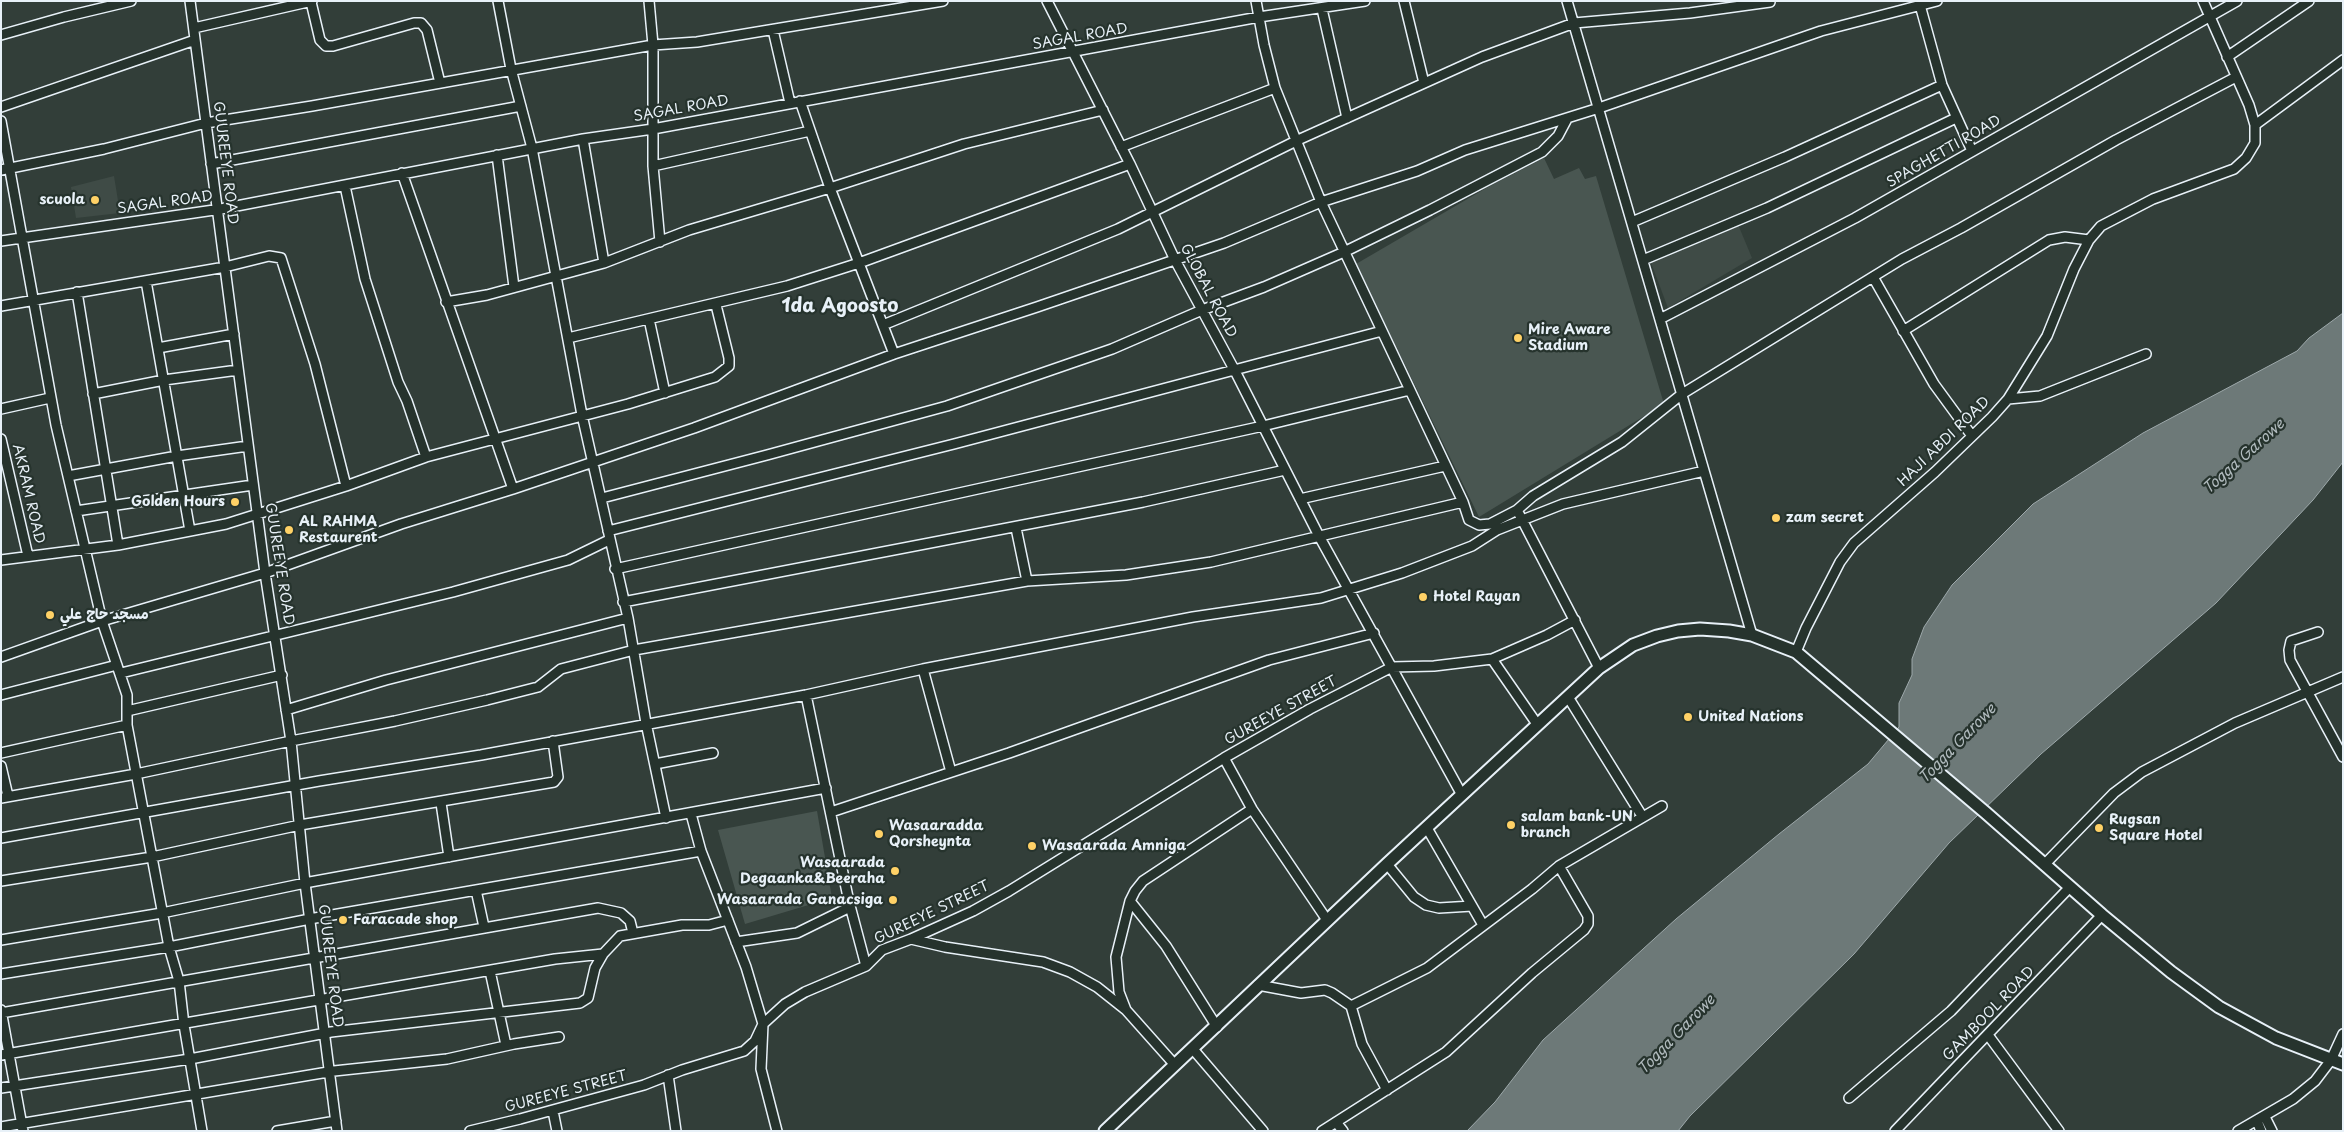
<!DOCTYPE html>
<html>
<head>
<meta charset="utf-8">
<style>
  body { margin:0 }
  #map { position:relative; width:2344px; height:1132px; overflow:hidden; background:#323e39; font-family:"Playpen Sans",sans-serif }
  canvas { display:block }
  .frame { position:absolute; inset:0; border:2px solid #e8f1f8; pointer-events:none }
</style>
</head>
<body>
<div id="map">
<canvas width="2344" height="1132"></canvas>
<div class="frame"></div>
</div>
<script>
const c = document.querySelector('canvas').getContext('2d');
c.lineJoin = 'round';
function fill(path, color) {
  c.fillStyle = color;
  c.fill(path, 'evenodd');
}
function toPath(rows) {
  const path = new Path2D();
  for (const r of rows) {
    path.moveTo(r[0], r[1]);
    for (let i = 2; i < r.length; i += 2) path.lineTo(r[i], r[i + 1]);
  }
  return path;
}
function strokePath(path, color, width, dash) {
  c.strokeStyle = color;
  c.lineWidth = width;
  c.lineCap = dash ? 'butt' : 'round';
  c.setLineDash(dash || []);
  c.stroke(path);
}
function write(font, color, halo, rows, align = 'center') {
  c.font = font + ' "Playpen Sans","Playpen Sans Arabic",sans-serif';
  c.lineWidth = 4.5;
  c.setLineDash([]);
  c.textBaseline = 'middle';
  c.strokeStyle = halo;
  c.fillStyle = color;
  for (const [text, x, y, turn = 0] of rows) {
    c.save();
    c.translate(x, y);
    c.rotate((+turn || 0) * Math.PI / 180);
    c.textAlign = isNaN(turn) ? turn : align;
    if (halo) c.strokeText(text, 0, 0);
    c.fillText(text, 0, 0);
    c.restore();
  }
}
fill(toPath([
  [114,176,120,213,76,218,71,187],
  [1737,222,1752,258,1668,308,1650,260]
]), '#3f4b46');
fill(toPath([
  [1544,158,1554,179,1579,168,1585,179,1596,176,1664,404,1479,517,1356,264,1488,187],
  [817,811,832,898,745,924,718,830]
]), '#495651');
const water = toPath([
  [2343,313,2343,462,2313,500,2216,603,2041,754,1949,843,1854,954,1690,1116,1678,1131,1467,1131,1495,1102,1543,1040,1676,919,1779,834,1868,764,1899,727,1899,703,1912,675,1912,659,1924,627,1952,585,2033,504,2143,433,2297,351,2309,338,2343,313]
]);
fill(water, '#6d7978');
strokePath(water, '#9ea9ab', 1);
const minor = toPath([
  [190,1,265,573,291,741,305,883,337,1131],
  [498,1,511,69,532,148,582,415,628,618,646,723,666,818],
  [649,1,653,45,653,166,660,242],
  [1047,1,1130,164,1175,260,1235,371,1319,536,1462,795],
  [1256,1,1264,45,1275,88,1321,202,1463,502,1469,520,1479,525,1490,524,1517,510,1599,668],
  [1404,1,1424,83],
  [1567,1,1752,635],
  [311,2,320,40,326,46,333,46,414,23,421,23,427,30,440,83],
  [1920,5,1942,85,1972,151],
  [1322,9,1347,118],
  [194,28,312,1],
  [773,30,790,103],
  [1,35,64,17,131,1],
  [2227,57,2309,1],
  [800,101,830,188,894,354],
  [1,107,195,40],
  [1,121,56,425,102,621,127,695,127,725,169,947,179,981,184,1025,202,1131],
  [2255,125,2343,60],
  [583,139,604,263],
  [1121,147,1275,88],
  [497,155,514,287],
  [211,164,521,106],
  [653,166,810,131],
  [1,170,104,149,206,123,312,106,653,45,697,42,943,1],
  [402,173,513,489],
  [345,186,365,279,398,382,407,401,426,457],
  [1632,222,1785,157,1942,85],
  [1,241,221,209,583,139,653,129,1259,17,1365,1],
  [1643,260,1767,208,1956,118],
  [1873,277,1934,384,1972,436],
  [146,281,190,531],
  [77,292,118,545],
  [446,302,487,295,604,263,689,230,830,188,964,144,1103,110],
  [1,306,225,267,269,256,281,258,315,364,346,486],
  [649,319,665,393],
  [1660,319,1855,218,2237,1],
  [883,325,1118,229,1298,140,1482,57,1574,23,1690,13,1770,2],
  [1903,331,2049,240,2065,237,2089,240],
  [568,338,787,286,859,263,1130,164],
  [158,348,234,334],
  [93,394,164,380,238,370],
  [2008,399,2040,396,2146,354],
  [1,409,50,398],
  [1,439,28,556],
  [68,476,177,456,248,446],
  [602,498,767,455,947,406,1112,349,1202,310,1264,287,1344,252,1430,210,1542,152,1558,136,1567,119],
  [1300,499,1445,466],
  [1517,510,1533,496,1622,442,1682,394,1902,259,1961,228,2116,140,2236,77],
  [76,511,253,485],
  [1016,528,1027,581],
  [608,531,954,444,1382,331],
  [1,560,118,545,226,524,346,486,426,457,628,404,715,377,729,366,729,358,716,305],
  [615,569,1263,426,1410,390],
  [623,602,1143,502,1285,470],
  [2318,632,2291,641,2289,650,2290,660,2343,757],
  [1796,652,1806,628,1840,562,1854,543,1935,472,1992,417,2008,399,2047,336,2074,269,2089,240,2101,226,2153,199,2234,169,2246,158,2255,143,2255,125,2249,105,2203,1],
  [1,657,102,621,265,573,401,524,513,489,694,428,894,354,1037,307,1224,243,1321,202,1417,171,1465,150,1599,108,1821,31,1937,1],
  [1492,659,1537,724],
  [923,669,951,772],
  [121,673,453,592,568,560,609,540],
  [1,695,117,665],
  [806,695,849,902,866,966],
  [1568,697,1642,816],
  [286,710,386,680,628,618],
  [127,711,282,675],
  [1,753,127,725],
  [1224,758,1252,809,1327,920],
  [655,764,713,753],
  [1,766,8,796],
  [1,798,136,774,291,741,395,721,487,700,538,687,561,669,634,650,1027,581,1126,575,1211,562,1463,502],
  [441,803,449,857],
  [831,812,1009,753,1269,660,1374,633],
  [691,814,701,851,746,967,763,1024,761,1069,777,1131],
  [1427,828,1483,925],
  [1,838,319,781,481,755,806,695,923,669,1193,617,1321,598,1402,573,1472,546,1497,530,1563,504,1704,471],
  [1387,864,1414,897,1426,905,1439,908,1472,906],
  [2044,865,2114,793,2142,772,2235,723,2343,677],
  [1,881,152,857,300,825,554,782,558,777,553,741],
  [476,890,484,927],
  [1130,901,1116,957,1119,992,1126,1010,1175,1065],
  [911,939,945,947,1043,962,1070,972,1097,987,1126,1010],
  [1,940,162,913,310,882,826,788],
  [736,942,797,933,850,907],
  [490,971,506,1045],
  [1,974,169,947,315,918,701,851],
  [1258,985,1301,993,1325,990,1332,993,1351,1006,1362,1044,1387,1090],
  [1351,1006,1427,968,1532,889,1559,866,1662,806],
  [1,1010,23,1131],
  [1,1013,598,908,621,913,630,921,633,933],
  [1217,1027,1166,946,1130,901,1135,891,1143,881,1252,809],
  [1988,1035,2059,1131],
  [1192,1048,1263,1131],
  [1,1055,555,959,603,954],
  [668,1075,676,1131],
  [1,1088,190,1059,331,1032,580,1003,588,998,595,968,603,954,620,936,682,925,709,925,728,920],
  [1849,1098,1951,1011,2070,887],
  [553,1111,557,1131],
  [2265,1117,2272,1131],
  [2257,1121,2261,1131],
  [1336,1122,1343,1131],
  [1,1127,334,1071,447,1059,514,1044,559,1037],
  [277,1131,336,1121],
  [470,1131,520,1119,644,1085,682,1070,744,1051,755,1041,763,1024,785,1004,805,992,866,966,882,950,911,939,973,911,1009,891,1224,758,1310,709,1392,667,1434,666,1492,659,1547,635,1575,620],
  [1322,1131,1446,1052,1532,973,1584,930,1588,924,1588,916,1559,866],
  [1895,1131,2102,915],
  [2238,1131,2293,1099,2315,1081,2331,1060,2343,1034]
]);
const major = toPath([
  [1105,1131,1387,864,1599,668,1633,645,1657,636,1678,631,1700,629,1729,631,1752,635,1796,652,1986,813,2102,915,2171,972,2219,1007,2276,1038,2343,1064]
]);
strokePath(minor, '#e8f1f8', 12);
strokePath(major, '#e8f1f8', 15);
strokePath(minor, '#26332d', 9);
strokePath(major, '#26332d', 11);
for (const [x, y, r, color] of [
  [95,200,5,"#ffd166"],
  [1518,338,5,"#ffd166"],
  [235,502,5,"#ffd166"],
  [1776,518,5,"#ffd166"],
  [289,530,5,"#ffd166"],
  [1423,597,5,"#ffd166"],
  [50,615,5,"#ffd166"],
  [1688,717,5,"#ffd166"],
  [1511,825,5,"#ffd166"],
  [2099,828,5,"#ffd166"],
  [879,834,5,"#ffd166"],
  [1032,846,5,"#ffd166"],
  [895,871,5,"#ffd166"],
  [893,900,5,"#ffd166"],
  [343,920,5,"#ffd166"]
]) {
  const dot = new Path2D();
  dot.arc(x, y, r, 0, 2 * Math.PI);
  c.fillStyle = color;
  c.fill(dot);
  strokePath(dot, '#26332d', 2);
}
write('14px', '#e8f1f8', '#26332d', [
  ["SAGAL ROAD",1080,37,-10],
  ["SAGAL ROAD",681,109,-10],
  ["SPAGHETTI ROAD",1944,152,-30],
  ["GUUREEYE ROAD",225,163,83],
  ["SAGAL ROAD",165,203,-8],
  ["GLOBAL ROAD",1208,291,62],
  ["HAJI ABDI ROAD",1944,442,-44],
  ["AKRAM ROAD",28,494,77],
  ["GUUREEYE ROAD",279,564,81],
  ["GUREEYE STREET",1281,711,-29],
  ["GUREEYE STREET",932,913,-26],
  ["GUUREEYE ROAD",330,966,83],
  ["GAMBOOL ROAD",1989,1014,-46],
  ["GUREEYE STREET",566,1092,-15]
]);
write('bold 14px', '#e8f1f8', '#26332d', [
  ["scuola",85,200,"right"],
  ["Mire Aware",1528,330],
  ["Stadium",1528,346],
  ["Golden Hours",225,502,"right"],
  ["zam secret",1786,518],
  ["AL RAHMA",299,522],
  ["Restaurent",299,538],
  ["Hotel Rayan",1433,597],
  ["مسجد حاج علي",60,615],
  ["United Nations",1698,717],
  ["salam bank-UN",1521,817],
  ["branch",1521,833],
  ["Rugsan",2109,820],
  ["Square Hotel",2109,836],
  ["Wasaaradda",889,826],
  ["Qorsheynta",889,842],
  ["Wasaarada Amniga",1042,846],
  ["Wasaarada",885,863,"right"],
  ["Degaanka&Beeraha",885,879,"right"],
  ["Wasaarada Ganacsiga",883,900,"right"],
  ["Faracade shop",353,920]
], 'left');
write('italic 15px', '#b1bbbe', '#26332d', [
  ["Togga Garowe",2244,457,-42],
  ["Togga Garowe",1958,744,-46],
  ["Togga Garowe",1677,1035,-46]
]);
write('bold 19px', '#e8f1f8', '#26332d', [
  ["1da Agoosto",840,307]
]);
</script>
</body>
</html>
